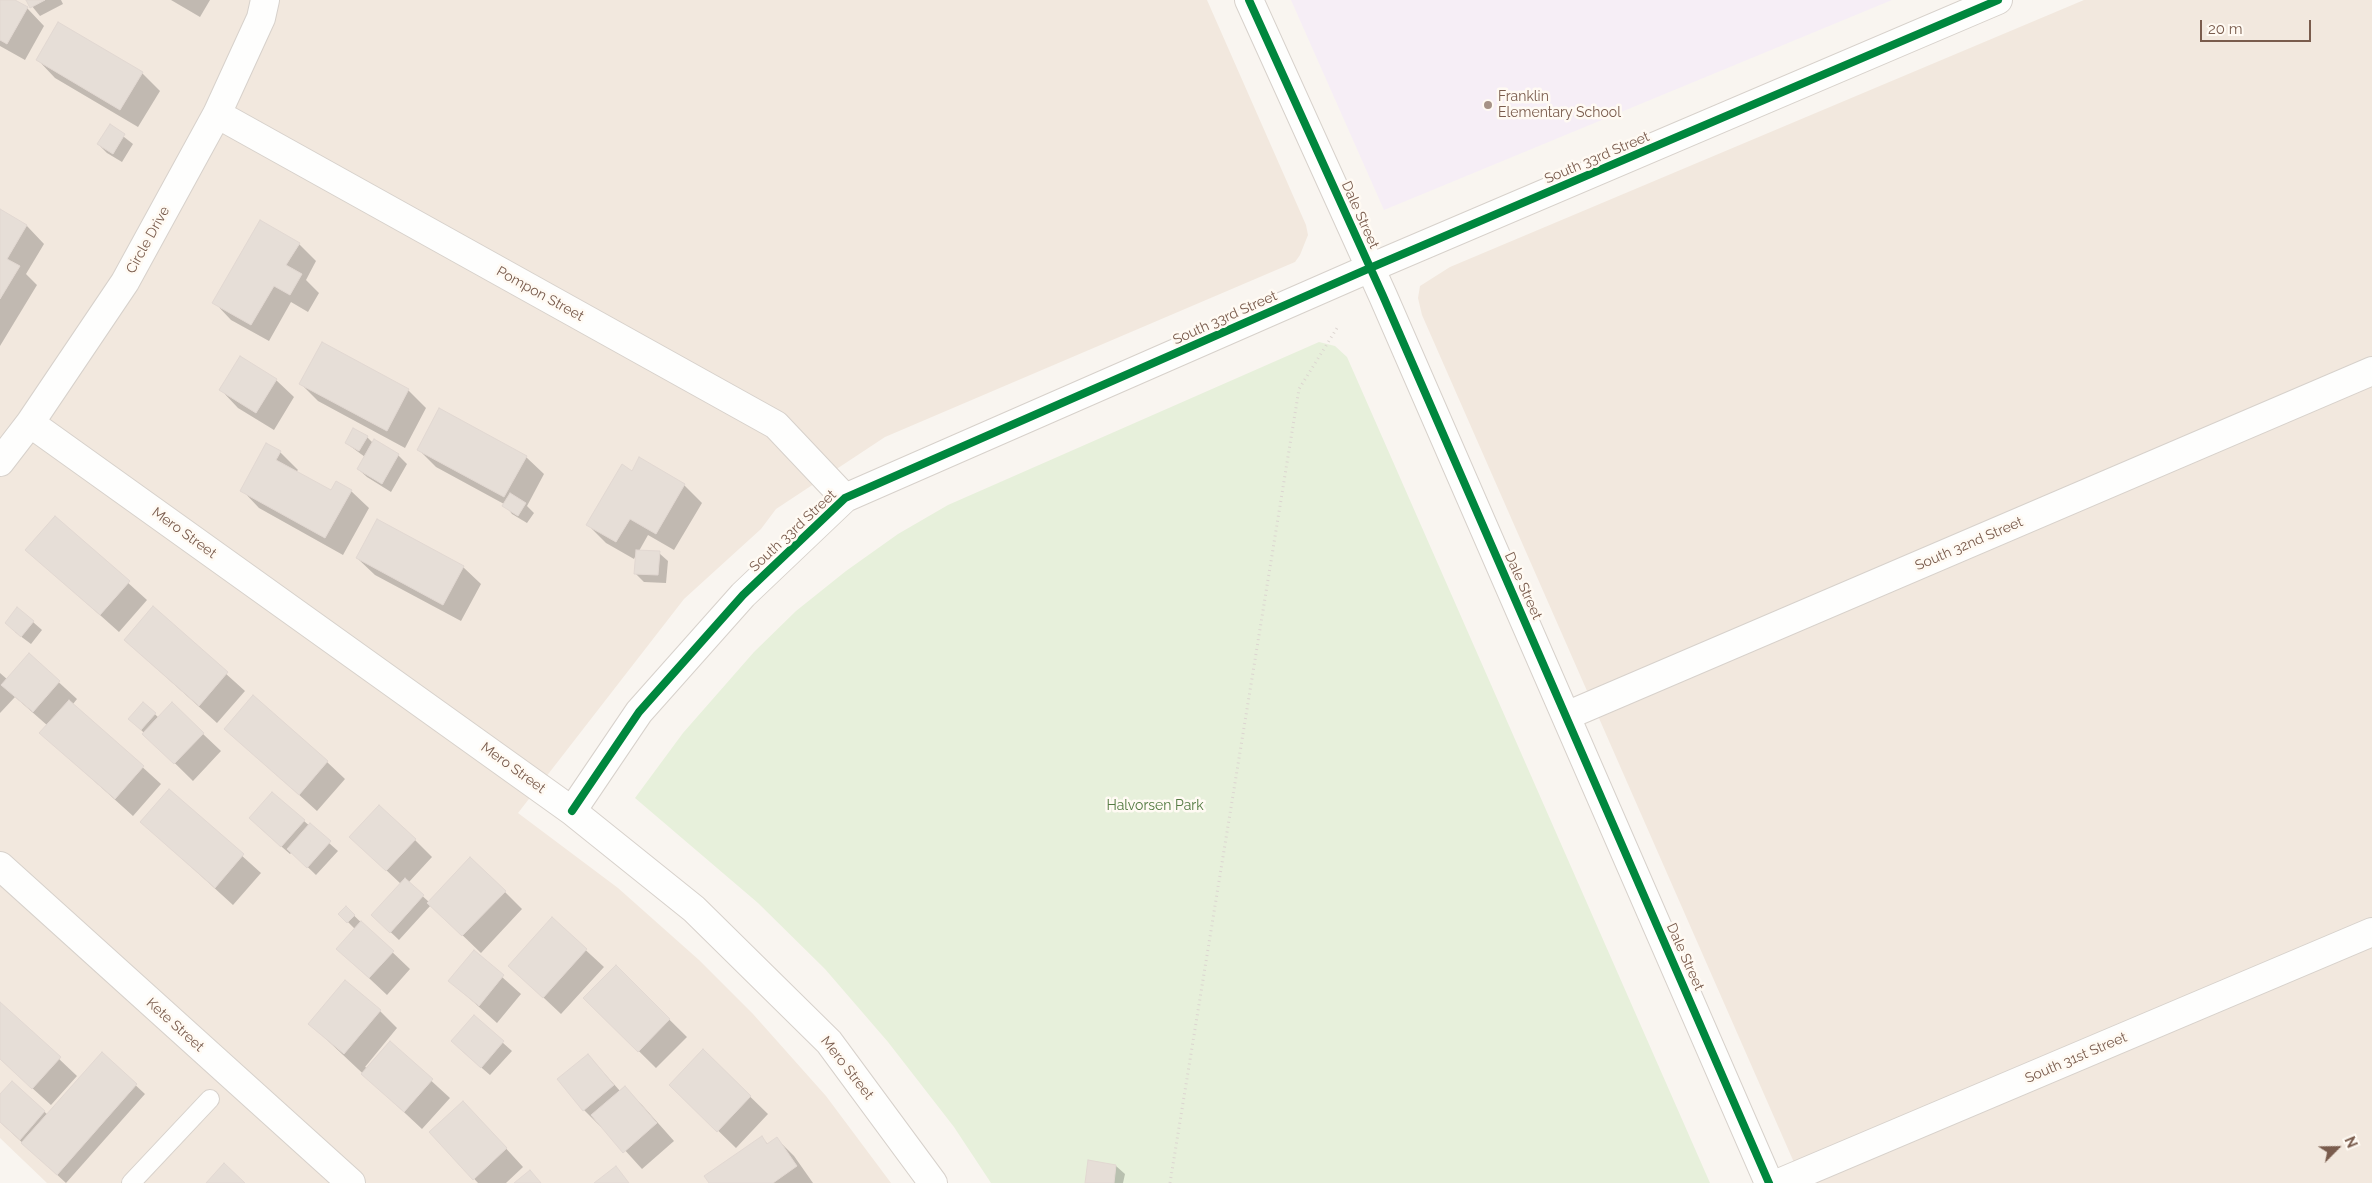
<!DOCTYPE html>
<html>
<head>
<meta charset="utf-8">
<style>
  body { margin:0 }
  #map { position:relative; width:2372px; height:1183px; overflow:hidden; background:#f9f5f0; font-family:Raleway,sans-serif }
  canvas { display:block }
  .north { position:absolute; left:2312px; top:1123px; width:50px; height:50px; -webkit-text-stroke:4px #fffaf3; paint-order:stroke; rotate:67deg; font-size:14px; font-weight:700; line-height:20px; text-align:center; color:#7a5c4d }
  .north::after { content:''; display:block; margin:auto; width:18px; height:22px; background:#7a5c4d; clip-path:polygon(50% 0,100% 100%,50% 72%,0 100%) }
  .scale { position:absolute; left:2200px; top:20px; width:111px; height:22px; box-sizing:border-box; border:2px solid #7a5c4d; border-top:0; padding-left:6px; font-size:15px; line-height:18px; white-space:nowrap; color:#7a5c4d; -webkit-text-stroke:4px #fffaf3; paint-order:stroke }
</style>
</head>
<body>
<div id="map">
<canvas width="2372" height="1183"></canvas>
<div class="north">N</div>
<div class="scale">20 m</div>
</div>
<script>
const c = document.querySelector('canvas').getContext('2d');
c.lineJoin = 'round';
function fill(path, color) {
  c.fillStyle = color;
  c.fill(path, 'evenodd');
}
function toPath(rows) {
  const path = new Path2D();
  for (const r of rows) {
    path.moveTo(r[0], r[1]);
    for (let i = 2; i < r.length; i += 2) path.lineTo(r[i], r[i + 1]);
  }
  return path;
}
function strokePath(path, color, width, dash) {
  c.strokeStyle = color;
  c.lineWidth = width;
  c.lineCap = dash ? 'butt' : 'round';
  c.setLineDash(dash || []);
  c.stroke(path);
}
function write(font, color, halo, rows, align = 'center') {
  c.font = font + ' Raleway,sans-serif';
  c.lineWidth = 5;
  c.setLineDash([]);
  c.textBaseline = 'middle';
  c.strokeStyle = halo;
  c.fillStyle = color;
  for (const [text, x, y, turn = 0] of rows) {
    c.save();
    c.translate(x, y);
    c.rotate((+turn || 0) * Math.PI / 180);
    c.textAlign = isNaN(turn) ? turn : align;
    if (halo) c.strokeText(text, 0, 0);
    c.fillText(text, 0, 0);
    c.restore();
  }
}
fill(toPath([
  [0,0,1207,0,1306,225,1308,235,1300,255,1295,262,885,437,776,509,761,529,684,599,518,813,618,888,699,960,753,1014,826,1096,891,1183,47,1183,0,1138],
  [2084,0,2372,0,2372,1183,1803,1183,1422,315,1418,298,1420,286,1450,267]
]), '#f2e8de');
fill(toPath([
  [1291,0,1892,0,1384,210]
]), '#f6eef6');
fill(toPath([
  [1319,342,1335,346,1347,357,1710,1183,991,1183,954,1127,888,1042,825,969,758,903,635,798,683,733,754,652,796,611,846,571,898,534,948,505]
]), '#e7f0db');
fill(toPath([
  [0,0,13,0,27,8,44,26,25,60,0,46],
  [27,0,61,0,63,4,40,16],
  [171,0,210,0,200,17],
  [38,60,142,73,160,91,138,127,55,78],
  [110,126,133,144,122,162,107,153,98,144],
  [0,211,27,226,44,244,26,274,37,285,0,346],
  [299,244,316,261,306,280,319,293,308,312,291,302,269,341,231,320,214,302],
  [322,344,408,390,426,408,405,448,318,401,301,384],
  [276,380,294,397,274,430,238,408,221,390],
  [367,437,373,443,398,455,407,464,391,492,367,477,358,469,365,457,346,443],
  [419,450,526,457,544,474,527,506,534,513,527,523,512,514,504,504,436,467],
  [280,452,298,470,296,472,331,492,351,491,369,508,343,555,259,508,242,490],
  [633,472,684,485,702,503,674,550,648,535,639,551,659,553,668,561,666,583,644,582,635,573,636,555,634,559,606,543,588,525],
  [55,517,147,600,119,632,27,550],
  [357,558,463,567,481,584,461,621,375,575],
  [153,608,245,691,217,723,125,640],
  [33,622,42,630,31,644,15,632],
  [29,655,77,699,73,704,161,784,133,816,41,733,48,726,15,697,0,713,0,673,8,680],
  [143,703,159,718,203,734,221,751,193,781,138,727],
  [226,729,327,762,345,779,317,811],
  [169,790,261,873,233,905,142,822],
  [304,821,338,851,316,875,292,852,290,854,259,827],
  [415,840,432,857,408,883,429,902,505,892,522,909,481,953,431,905,399,940,381,923,401,884,369,854],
  [346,908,410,969,387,995,338,949,355,929,340,914],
  [552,919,604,967,561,1014,510,966],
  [474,952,521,994,497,1023,450,981],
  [616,967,687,1037,656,1068,585,998],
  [0,1003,77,1076,51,1105,0,1059],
  [380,1011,397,1028,365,1067,367,1068,390,1043,450,1098,422,1129,310,1024],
  [474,1017,512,1051,490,1075,461,1050],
  [703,1051,768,1114,736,1148,671,1085],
  [102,1054,145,1094,66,1183,0,1122,0,1096,12,1083,48,1115],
  [588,1055,620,1091,624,1087,642,1105,674,1141,642,1169,603,1126,601,1127,584,1110],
  [480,1120,523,1167,506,1183,478,1183,431,1132],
  [761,1138,768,1144,777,1139,794,1156,813,1183,710,1183],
  [1116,1166,1125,1174,1123,1183,1086,1183]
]), '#0003');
const building = toPath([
  [0,0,15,0,28,7,7,44,0,40,0,0],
  [26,0,45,0,30,8,26,0],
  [58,22,143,72,120,110,36,60,58,22],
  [110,124,125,134,113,154,97,144,110,124],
  [0,209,27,225,7,259,20,266,0,299,0,209],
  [260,220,300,243,286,265,302,274,290,295,274,286,251,325,212,303,260,220],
  [322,342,409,389,387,431,299,384,322,342],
  [240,356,277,379,256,413,219,390,240,356],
  [439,408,527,456,504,497,417,450,439,408],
  [353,428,368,436,359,451,345,443,353,428],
  [374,439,399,454,382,484,357,469,374,439],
  [266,443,281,451,276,460,331,490,336,481,352,490,325,538,240,491,266,443],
  [639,457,685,484,656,534,630,519,616,542,586,525,622,464,632,471,639,457],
  [510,493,526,503,518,516,502,506,510,493],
  [55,516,130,581,100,615,25,550,55,516],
  [377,519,464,566,443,605,356,558,377,519],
  [636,550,660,551,658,575,634,574,636,550],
  [153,606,228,672,199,706,124,640,153,606],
  [17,607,34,621,21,637,5,623,17,607],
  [29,653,60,681,33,712,1,685,29,653],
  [253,695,328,761,299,795,224,729,253,695],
  [69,700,144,766,115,799,39,733,69,700],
  [143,702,156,713,141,730,128,719,143,702],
  [172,702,204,733,174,764,142,734,172,702],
  [169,789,244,854,215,888,140,822,169,789],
  [272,792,305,820,281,847,249,818,272,792],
  [379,805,416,839,386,871,349,837,379,805],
  [310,823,331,841,307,868,287,849,310,823],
  [470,857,506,891,462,936,427,903,470,857],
  [405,878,424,895,390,933,371,915,405,878],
  [346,906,355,915,347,923,338,914,346,906],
  [552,917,587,949,543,998,508,966,552,917],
  [361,921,394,951,369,978,336,949,361,921],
  [474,950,504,975,479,1006,448,981,474,950],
  [616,965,670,1019,638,1052,583,998,616,965],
  [345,980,381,1010,344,1054,308,1024,345,980],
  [0,1002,61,1057,32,1089,0,1059,0,1002],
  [474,1015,504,1041,481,1068,451,1041,474,1015],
  [390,1041,433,1079,404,1112,361,1074,390,1041],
  [703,1049,751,1096,717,1132,669,1085,703,1049],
  [102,1052,137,1084,57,1175,21,1143,102,1052],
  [588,1054,614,1085,583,1111,557,1079,588,1054],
  [12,1081,45,1111,20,1140,0,1122,0,1094,12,1081],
  [625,1086,657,1123,623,1153,591,1115,625,1086],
  [463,1101,507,1148,473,1180,429,1132,463,1101],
  [762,1136,767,1144,777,1137,797,1166,773,1183,709,1183,704,1176,762,1136],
  [1088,1160,1116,1165,1114,1183,1085,1183,1088,1160],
  [224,1163,245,1183,206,1183,224,1163],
  [616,1166,629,1183,594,1183,616,1166],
  [530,1170,541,1183,514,1183,530,1170]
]);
fill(building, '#e6ded7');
strokePath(building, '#e2d8d2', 1);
const service = toPath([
  [131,1183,210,1099]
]);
const minor = toPath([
  [1249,0,1383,296,1769,1183],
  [217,114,776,425,845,498],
  [30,423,572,811,694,909,829,1042,933,1183],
  [0,462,30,423,125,282,217,114,261,18,265,0],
  [1566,716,2372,371],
  [572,811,639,712,743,595,845,498,1370,268,1998,0],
  [0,866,351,1183],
  [1779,1183,2372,932]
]);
strokePath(service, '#d7d1cb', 20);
strokePath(minor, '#d7d1cb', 30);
strokePath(toPath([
  [1170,1183,1299,389,1337,328]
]), '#dcd5d0', 3, [1, 4]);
strokePath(service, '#fefefd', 18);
strokePath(minor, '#fefefd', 28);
strokePath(toPath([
  [1249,0,1383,296,1769,1183],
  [572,811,639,712,743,595,845,498,1370,268,1998,0]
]), '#00873e', 8);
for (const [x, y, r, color] of [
  [1488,105,5,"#a69286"]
]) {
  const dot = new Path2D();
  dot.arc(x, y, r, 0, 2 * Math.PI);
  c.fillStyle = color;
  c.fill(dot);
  strokePath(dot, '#fffaf3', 2);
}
write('14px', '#7a5c4d', '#fffaf3', [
  ["Franklin",1498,97],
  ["Elementary School",1498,113]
], 'left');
write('14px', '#7a5c4d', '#fffaf3', [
  ["South 33rd Street",1597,158,-23],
  ["Dale Street",1360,215,66],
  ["Circle Drive",148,240,-61],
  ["Pompon Street",540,294,29],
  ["South 33rd Street",1225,318,-24],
  ["South 33rd Street",793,531,-43],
  ["Mero Street",184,533,36],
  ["South 32nd Street",1969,544,-23],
  ["Dale Street",1523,586,66],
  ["Mero Street",513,768,36],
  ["Dale Street",1685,957,66],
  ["Kete Street",175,1025,42],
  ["South 31st Street",2076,1058,-23],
  ["Mero Street",847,1068,52]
]);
write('14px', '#537a41', '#fffaf3', [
  ["Halvorsen Park",1155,806]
]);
</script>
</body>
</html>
